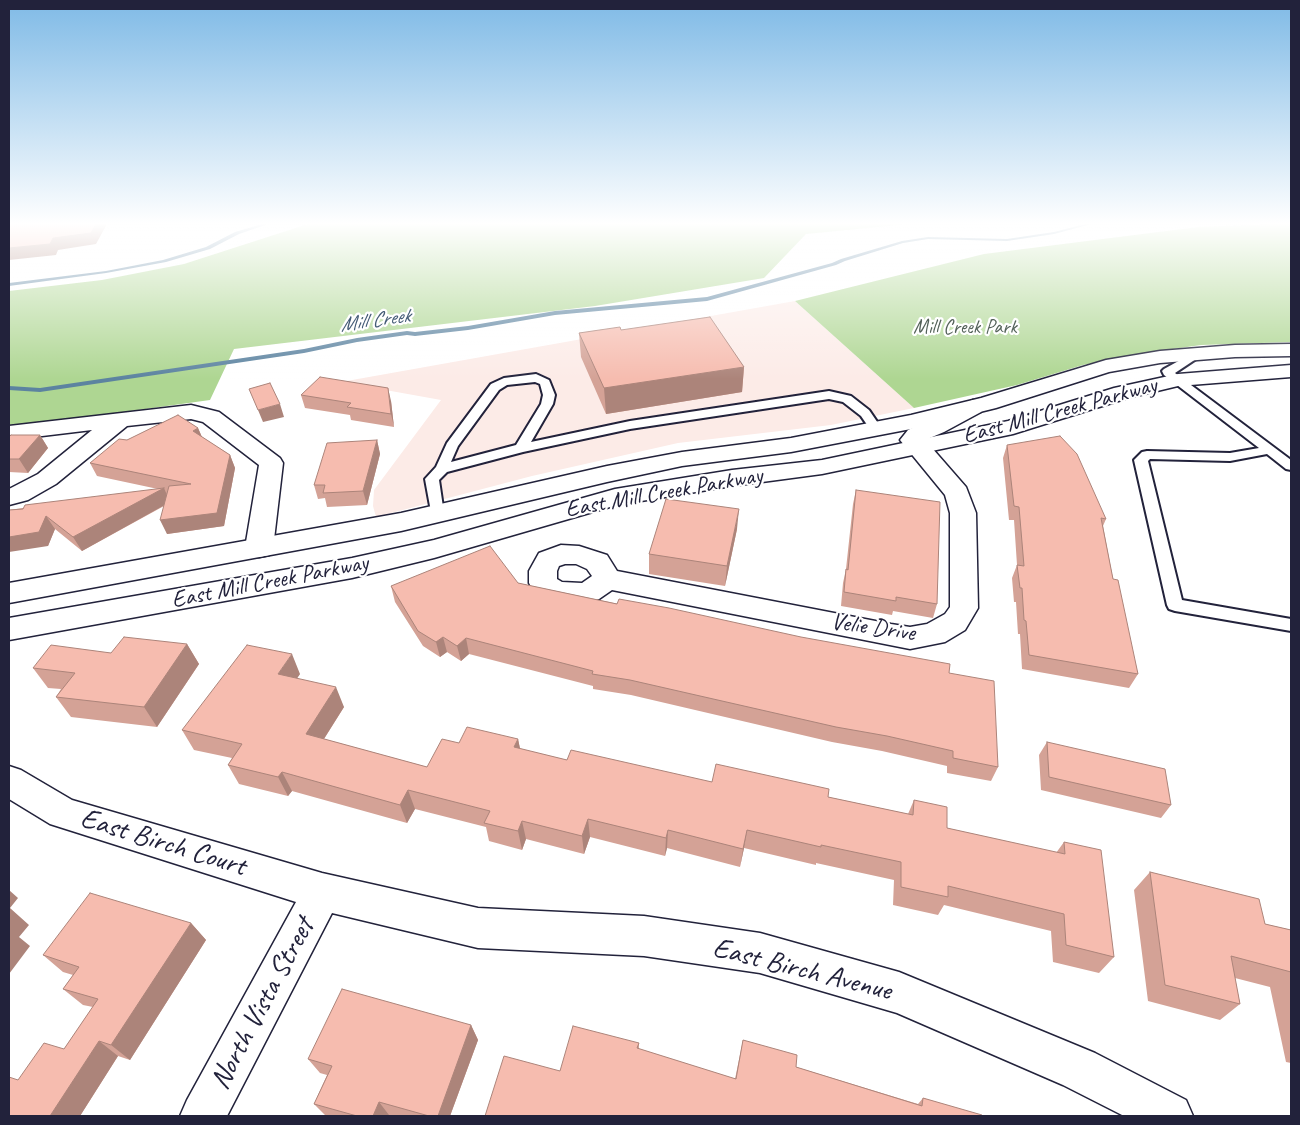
<!DOCTYPE html>
<html>
<head>
<meta charset="utf-8">
<style>
  body { margin:0 }
  #map { position:relative; width:1300px; height:1125px; overflow:hidden; background:#fff; font-family:Caveat,sans-serif }
  canvas { display:block }
  .frame { position:absolute; inset:0; border:10px solid #22223b; pointer-events:none }
</style>
</head>
<body>
<div id="map">
<canvas width="1300" height="1125"></canvas>
<div class="frame"></div>
</div>
<script>
const c = document.querySelector('canvas').getContext('2d');
c.lineJoin = 'round';
function fill(path, color) {
  c.fillStyle = color;
  c.fill(path, 'evenodd');
}
function toPath(rows) {
  const path = new Path2D();
  for (const r of rows) {
    path.moveTo(r[0], r[1]);
    for (let i = 2; i < r.length; i += 2) path.lineTo(r[i], r[i + 1]);
  }
  return path;
}
function strokePath(path, color, width, dash) {
  c.strokeStyle = color;
  c.lineWidth = width;
  c.lineCap = dash ? 'butt' : 'round';
  c.setLineDash(dash || []);
  c.stroke(path);
}
function write(font, color, halo, rows, align = 'center') {
  c.font = font + ' Caveat,sans-serif';
  c.lineWidth = 4.5;
  c.setLineDash([]);
  c.textBaseline = 'middle';
  c.strokeStyle = halo;
  c.fillStyle = color;
  for (const [text, x, y, turn = 0] of rows) {
    c.save();
    c.translate(x, y);
    c.rotate((+turn || 0) * Math.PI / 180);
    c.textAlign = isNaN(turn) ? turn : align;
    if (halo) c.strokeText(text, 0, 0);
    c.fillText(text, 0, 0);
    c.restore();
  }
}
fill(toPath([
  [795,301,914,408,831,425,678,443,532,476,376,517,373,506,374,490,441,400,341,382]
]), '#fcebe7');
fill(toPath([
  [314,222,929,222,806,234,764,278,595,306,234,349,210,400,66,420,9,425,9,291,102,280,184,264],
  [1291,223,1291,342,1201,345,1138,354,1083,365,1017,385,914,408,795,301,984,254,1198,227]
]), '#aed692');
fill(toPath([
  [269,222,274,222,239,234,210,249,166,262,106,273,9,286,9,283,106,271,163,260,206,247,235,232,269,222],
  [1093,222,1099,222,1054,234,1007,241,928,239,903,243,845,261,836,265,707,301,555,315,468,330,415,336,407,335,357,342,304,353,40,392,9,390,9,386,40,388,304,349,357,338,407,331,415,332,468,326,555,311,707,297,832,263,841,259,902,241,928,237,1007,239,1054,232,1093,222]
]), '#5c83a0');
const service = toPath([
  [1195,352,1199,353,1201,355,1199,357,1175,373,1291,460,1291,470,1286,469,1267,454,1230,461,1150,459,1148,461,1182,600,1291,619,1291,631,1175,611,1169,609,1167,605,1134,460,1142,452,1147,451,1230,453,1259,448,1164,375,1162,371,1164,369,1195,352],
  [536,374,549,380,555,395,553,404,531,442,630,421,829,391,851,396,869,410,882,429,880,432,872,432,861,416,843,402,829,399,630,429,523,452,447,472,439,480,444,514,442,517,437,519,432,517,425,479,436,467,447,443,491,384,504,378,536,374],
  [535,382,540,384,543,395,541,404,516,445,451,462,458,446,499,390,507,385,535,382]
]);
const minor = toPath([
  [973,400,981,402,984,407,981,412,944,432,925,440,966,487,976,513,978,608,965,630,945,642,910,649,612,590,599,599,574,604,545,598,533,590,529,583,529,571,539,553,561,545,579,546,607,555,617,571,891,624,910,627,927,624,945,614,950,607,950,513,945,495,900,440,908,430,973,400],
  [565,564,576,564,587,569,592,576,582,583,562,582,557,579,557,571,559,566,565,564],
  [191,405,219,412,280,458,283,463,273,548,269,555,259,557,249,555,245,548,259,465,203,422,191,419,127,426,56,484,28,500,9,505,9,489,38,474,92,430,9,440,9,426,191,405],
  [9,766,21,770,72,800,322,873,478,908,644,916,760,933,899,972,1095,1053,1186,1100,1193,1116,1124,1116,1063,1085,897,1013,760,973,644,956,478,948,332,913,227,1116,180,1116,187,1100,296,902,50,824,9,799,9,766]
]);
const tertiary = toPath([
  [1291,344,1291,356,1235,357,1160,363,1109,372,996,408,911,429,791,452,682,466,607,482,401,531,9,603,9,583,401,513,607,466,682,452,791,438,911,415,981,398,1106,360,1160,351,1235,345,1291,344],
  [1291,365,1291,377,1178,386,1128,398,1013,434,822,474,732,486,617,505,434,558,352,578,9,640,9,618,352,558,434,540,615,489,732,470,822,460,1008,421,1114,388,1178,374,1291,365]
]);
strokePath(service, '#22223b', 4);
strokePath(minor, '#22223b', 3);
strokePath(tertiary, '#22223b', 3);
fill(service, '#fff');
fill(minor, '#fff');
fill(tertiary, '#fff');
fill(toPath([
  [621,330,744,367,742,392,606,414,581,357,579,333],
  [301,395,391,401,394,427,351,420,350,415,305,408],
  [198,428,202,437,230,455,235,468,224,526,167,534,164,506,82,551,55,529,48,546,9,510,158,489,97,476,90,463,127,440],
  [40,435,48,448,28,473,9,472,9,437],
  [377,440,380,454,367,505,327,507,325,498,318,499,314,485],
  [1007,445,1106,519,1103,526,1113,579,1138,674,1129,688,1022,669,1020,634,1018,634,1016,602,1014,602,1012,578,1017,565,1014,520,1009,520,1003,458],
  [856,490,937,604,933,618,893,611,892,615,841,606,843,583,846,569,853,504],
  [737,529,725,586,649,574,649,554],
  [518,583,949,673,998,767,991,781,947,773,947,766,882,751,832,742,631,695,593,689,593,686,469,654,461,661,447,652,440,657,423,646,395,602,391,586],
  [187,644,199,664,157,727,71,717,56,697,61,689,48,688,33,668,111,653],
  [300,674,297,678,344,707,324,739,427,767,459,743,518,739,520,749,567,760,712,782,828,797,908,814,914,800,947,828,1056,853,1064,842,1114,957,1099,973,1053,962,1051,931,944,905,938,915,893,905,894,880,816,863,816,865,744,848,740,867,667,848,665,856,590,837,584,854,526,839,522,850,489,841,486,827,415,809,407,823,292,791,288,796,239,784,228,765,232,758,194,750,182,730],
  [1047,742,1171,805,1161,818,1041,790,1039,755],
  [1150,872,1265,924,1291,930,1291,1063,1286,1062,1270,987,1235,978,1240,1004,1220,1020,1148,1001,1134,890],
  [191,923,206,940,130,1060,118,1056,80,1116,9,1116,18,1080,64,1049,93,1007,83,1005,63,989,73,975,63,972,43,955],
  [471,1025,478,1040,450,1116,394,1116,389,1115,388,1116,326,1116,314,1104,327,1075,320,1073,308,1059],
  [743,1040,796,1067,918,1104,923,1098,982,1116,560,1071,639,1043,639,1049,735,1079]
]), '#d4a296');
fill(toPath([
  [97,222,108,222,96,244,58,250,56,255,9,260,9,248,53,238],
  [744,367,742,392,606,414,604,388],
  [388,388,391,401,394,427,391,414],
  [280,404,284,417,263,422,258,410],
  [198,428,204,442,193,431],
  [40,435,48,448,28,473,19,459],
  [377,440,380,454,367,505,363,491],
  [230,455,235,468,224,526,167,534,160,520],
  [164,488,170,502,82,551,73,537],
  [739,509,737,529,725,586,727,566],
  [46,516,55,529,48,546,9,552,9,537],
  [443,637,447,652,440,657,436,642],
  [466,638,469,654,461,661,457,646],
  [187,644,199,664,157,727,144,707],
  [292,654,300,674,287,693,278,674],
  [336,687,344,707,315,753,306,734],
  [518,739,522,758,514,747],
  [282,772,292,791,288,796,278,777],
  [408,790,415,809,407,823,400,805],
  [588,819,590,837,584,854,582,836],
  [522,821,526,839,522,850,518,831],
  [668,830,667,848,665,856,666,838],
  [747,830,744,848,740,867,743,849],
  [9,890,18,898,10,908,29,925,19,937,30,946,9,974],
  [191,923,206,940,130,1060,111,1045],
  [471,1025,478,1040,450,1116,438,1116],
  [99,1041,118,1056,80,1116,50,1116],
  [379,1102,389,1115,388,1116,373,1116]
]), '#ac847a');
const building = toPath([
  [9,222,97,222,91,233,53,238,50,244,9,248,9,222],
  [710,317,744,367,604,388,579,333,620,327,621,330,710,317],
  [320,377,388,388,391,414,347,407,351,403,301,395,320,377],
  [270,383,280,404,258,410,249,389,270,383],
  [178,415,198,428,193,431,230,455,217,513,160,520,169,486,191,484,90,463,119,439,127,440,178,415],
  [11,435,40,435,19,459,9,459,9,437,11,435],
  [1060,436,1077,454,1106,519,1101,518,1113,579,1118,580,1138,674,1029,655,1026,621,1024,620,1022,588,1020,588,1017,565,1024,566,1019,507,1014,506,1007,445,1060,436],
  [377,440,363,491,323,493,325,485,314,485,327,443,377,440],
  [164,488,73,537,46,516,39,532,9,537,9,510,23,509,25,505,164,488],
  [856,490,940,502,937,604,896,597,896,601,844,592,846,569,848,570,856,490],
  [666,499,739,509,727,566,649,554,666,499],
  [490,546,518,583,617,604,619,599,669,608,801,637,950,664,949,673,994,681,998,767,953,758,953,751,887,736,836,727,630,680,592,674,593,671,466,638,457,646,443,637,436,642,418,631,391,586,490,546],
  [124,637,187,644,144,707,56,697,75,673,33,668,51,645,111,653,124,637],
  [247,645,292,654,278,674,336,687,306,734,427,767,442,739,459,743,467,727,518,739,514,747,567,760,571,750,712,782,716,764,829,789,828,797,913,815,914,800,947,807,947,828,1065,854,1064,842,1101,850,1114,957,1066,945,1064,914,948,886,948,897,901,887,901,862,821,845,821,847,747,830,743,849,668,830,666,838,588,819,582,836,522,821,518,831,484,823,490,811,408,790,400,805,282,772,278,777,228,765,242,744,182,730,247,645],
  [1047,742,1165,769,1171,805,1049,777,1047,742],
  [1150,872,1259,899,1265,924,1291,930,1291,972,1231,956,1240,1004,1165,985,1150,872],
  [90,893,191,923,111,1045,99,1041,50,1116,9,1116,9,1077,18,1080,44,1043,64,1049,98,999,63,989,79,967,43,955,90,893],
  [342,989,471,1025,438,1116,429,1116,379,1102,373,1116,357,1116,314,1104,332,1066,308,1059,342,989],
  [573,1026,639,1043,637,1048,736,1079,743,1040,797,1055,796,1067,922,1106,923,1098,982,1115,982,1116,485,1116,504,1056,560,1071,573,1026]
]);
fill(building, '#f6bcaf');
strokePath(building, '#ac847a', 1);
const sky = c.createLinearGradient(0, 0, 0, 379);
sky.addColorStop(0, '#7fbae6');
sky.addColorStop(0.59, '#fff');
sky.addColorStop(1, '#ffffff00');
c.fillStyle = sky;
c.fillRect(0, 0, 1300, 379);
write('20px', '#536159', '#fff', [
  ["Mill Creek Park",965,328]
]);
write('italic 21px', '#445b76', '#fff', [
  ["Mill Creek",375,321,-8]
]);
write('24px', '#22223b', '#fff', [
  ["East Mill Creek Parkway",1060,411,-15],
  ["East Mill Creek Parkway",664,493,-10],
  ["East Mill Creek Parkway",270,582,-11],
  ["Velie Drive",873,628,8]
]);
write('29px', '#22223b', '#fff', [
  ["East Birch Court",163,843,17],
  ["East Birch Avenue",802,970,14],
  ["North Vista Street",263,1004,-62]
]);
</script>
</body>
</html>
